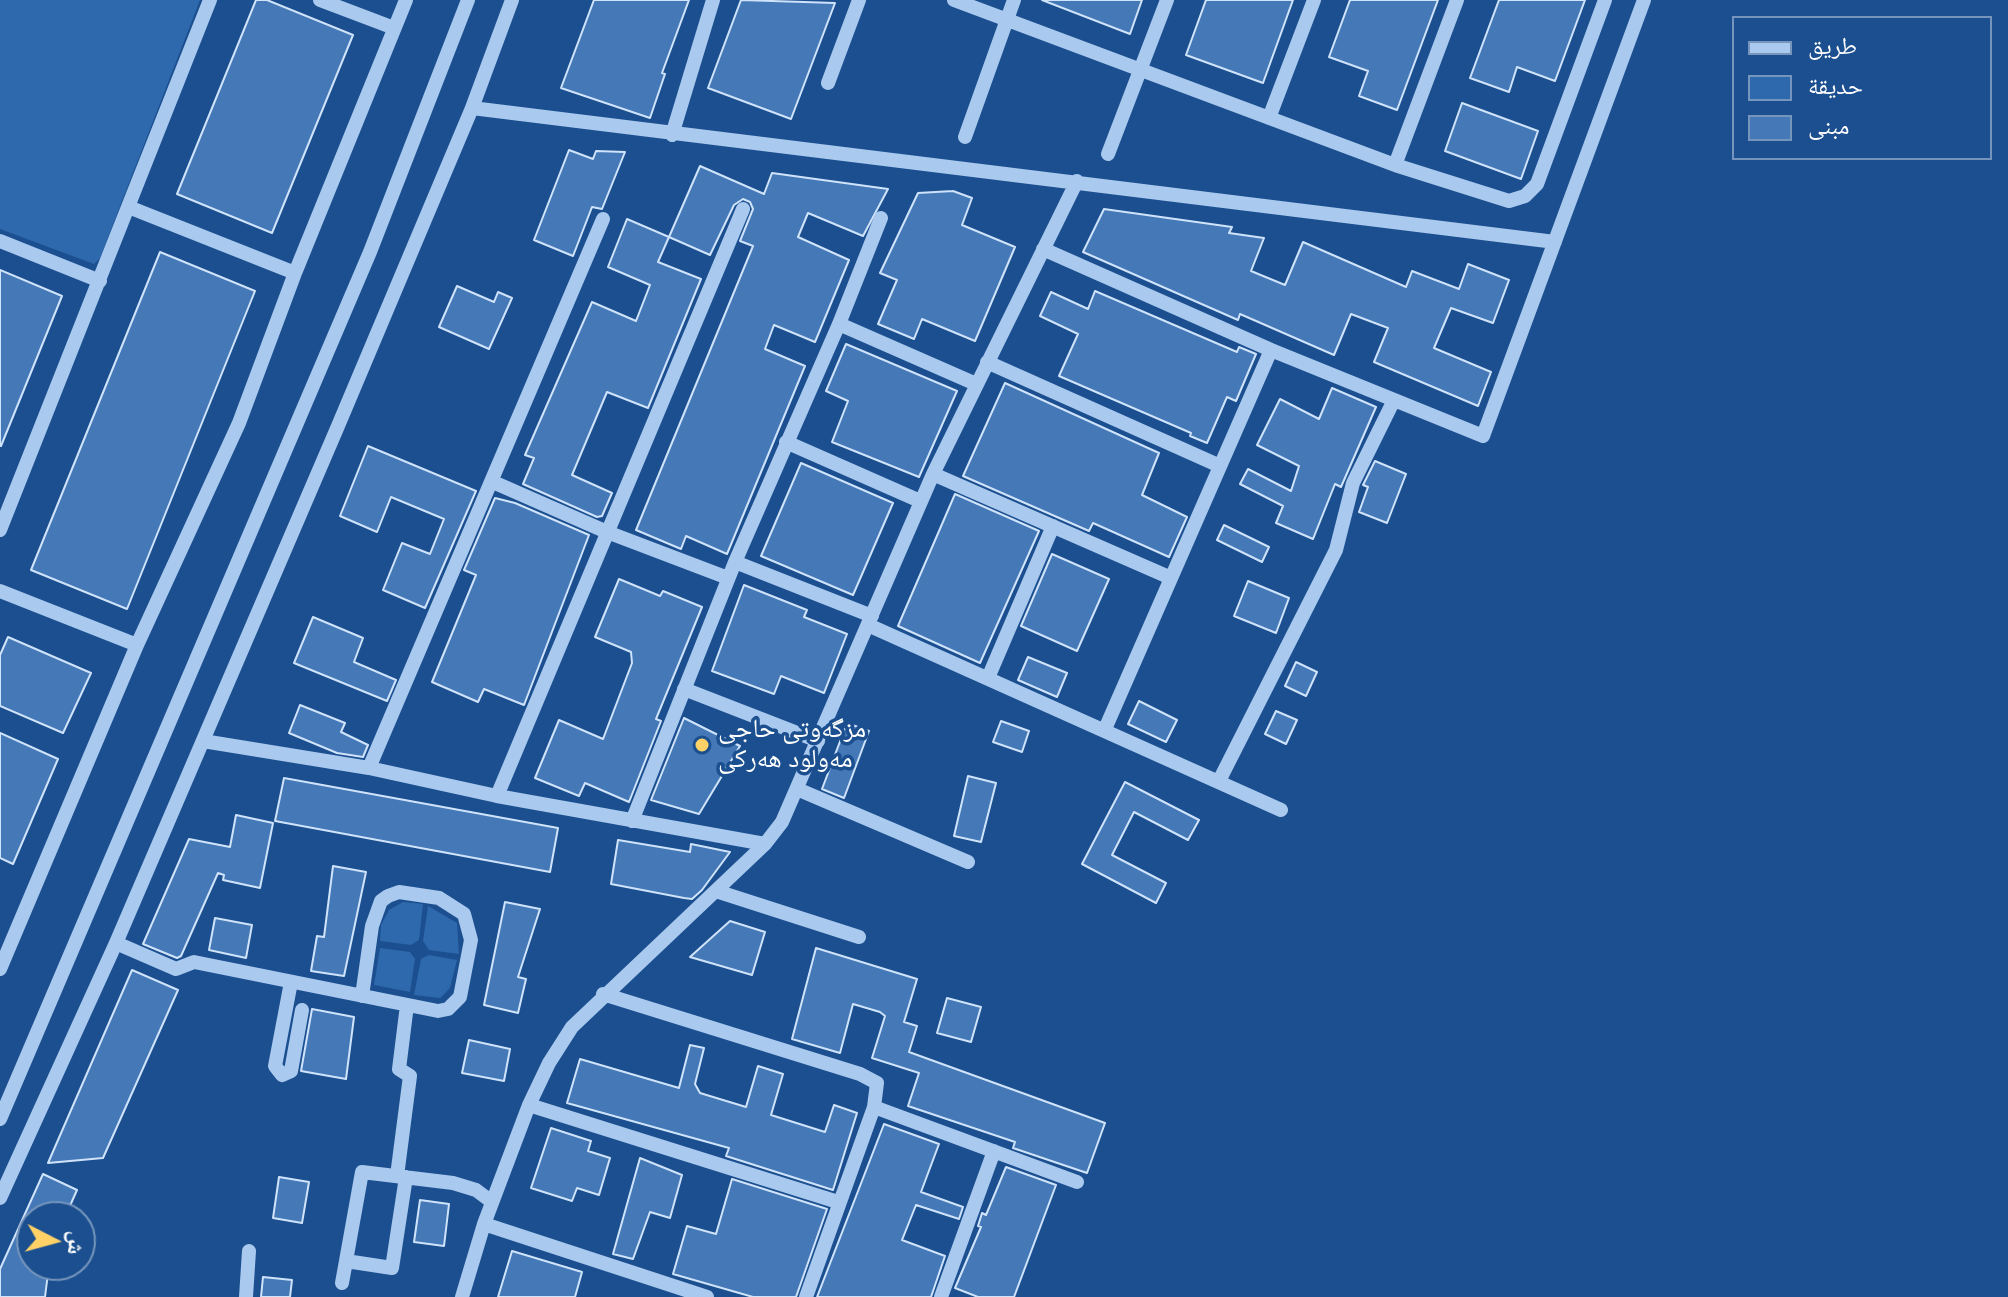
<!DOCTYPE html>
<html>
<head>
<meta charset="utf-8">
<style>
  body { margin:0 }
  #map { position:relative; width:2008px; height:1297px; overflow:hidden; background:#1b4f8f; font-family:"Noto Sans","Noto Naskh Arabic",sans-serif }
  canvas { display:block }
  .legend { position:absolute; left:1732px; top:16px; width:260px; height:144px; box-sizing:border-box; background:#1b4f8f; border:2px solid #7695bc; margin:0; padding:10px 14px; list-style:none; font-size:24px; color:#fff }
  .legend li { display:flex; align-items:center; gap:16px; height:40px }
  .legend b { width:40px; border:2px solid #7695bc }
  .north { position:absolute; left:16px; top:1201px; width:80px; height:80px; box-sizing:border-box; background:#1b4f8f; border:2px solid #7695bc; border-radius:50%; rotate:96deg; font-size:22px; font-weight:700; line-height:32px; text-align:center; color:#fff }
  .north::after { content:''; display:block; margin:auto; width:28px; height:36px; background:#ffd166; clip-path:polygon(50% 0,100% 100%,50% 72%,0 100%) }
</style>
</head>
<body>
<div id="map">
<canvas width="2008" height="1297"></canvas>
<ul class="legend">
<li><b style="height:10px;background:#a9c9ee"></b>طريق</li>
<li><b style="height:22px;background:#2e69ad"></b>حديقة</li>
<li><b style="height:22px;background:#4478b7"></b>مبنى</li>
</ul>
<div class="north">ش</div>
</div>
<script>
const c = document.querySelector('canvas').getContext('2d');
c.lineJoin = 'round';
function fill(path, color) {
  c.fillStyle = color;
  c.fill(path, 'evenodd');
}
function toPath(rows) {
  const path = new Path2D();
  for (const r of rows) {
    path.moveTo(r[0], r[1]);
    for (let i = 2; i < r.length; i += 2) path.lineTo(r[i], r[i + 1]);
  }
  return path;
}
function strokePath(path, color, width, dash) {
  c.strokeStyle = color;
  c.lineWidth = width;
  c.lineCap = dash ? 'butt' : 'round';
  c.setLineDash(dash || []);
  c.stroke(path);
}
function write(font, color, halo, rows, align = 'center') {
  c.font = font + ' "Noto Sans","Noto Naskh Arabic",sans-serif';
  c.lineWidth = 7;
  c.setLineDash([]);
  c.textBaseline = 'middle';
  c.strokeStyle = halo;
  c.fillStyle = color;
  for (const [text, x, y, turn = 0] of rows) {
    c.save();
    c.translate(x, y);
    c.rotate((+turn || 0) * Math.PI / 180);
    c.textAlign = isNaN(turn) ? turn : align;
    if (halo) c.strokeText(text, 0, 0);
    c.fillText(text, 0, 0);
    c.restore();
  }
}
fill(toPath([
  [0,0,200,0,100,258,94,264,0,229],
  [403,902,423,904,419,940,411,945,380,941,381,925,389,910],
  [428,906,457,923,459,954,429,950,423,941],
  [380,948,410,952,415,959,410,992,374,985],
  [429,955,457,960,450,988,440,998,414,995,421,959]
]), '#2e69ad');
const building = toPath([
  [256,0,267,0,353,35,272,233,177,194,256,0],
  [594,0,689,0,662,73,665,74,650,118,561,88,594,0],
  [741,0,835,3,791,119,708,88,741,0],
  [1042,0,1142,0,1130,34,1042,0],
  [1206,0,1293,0,1263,83,1186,55,1206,0],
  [1350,0,1438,0,1397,110,1359,96,1368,71,1329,57,1350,0],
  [1499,0,1585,0,1555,81,1517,67,1509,92,1470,78,1499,0],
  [1462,103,1538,131,1521,179,1445,151,1462,103],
  [569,150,593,159,596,151,625,152,602,209,592,207,573,256,534,240,569,150],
  [700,166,764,194,772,173,888,189,863,236,808,213,798,237,849,260,815,342,774,325,765,349,805,366,727,554,686,536,681,549,636,530,753,246,740,241,753,209,750,202,743,199,734,205,710,255,669,237,700,166],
  [953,191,972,198,962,225,1015,247,975,341,922,319,914,339,878,324,897,280,880,273,918,193,953,191],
  [1104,209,1232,227,1229,233,1264,238,1251,271,1285,285,1303,242,1406,287,1412,271,1459,289,1468,264,1509,280,1493,323,1451,308,1434,348,1491,372,1478,406,1374,362,1388,328,1351,314,1334,355,1240,314,1238,320,1083,252,1104,209],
  [627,219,669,237,658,262,701,279,648,408,607,392,572,475,612,493,602,516,597,517,523,484,534,458,525,455,592,302,636,321,650,285,608,267,627,219],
  [160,252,255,291,127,609,31,570,160,252],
  [0,270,62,296,1,446,0,446,0,270],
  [457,286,494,302,498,292,512,298,489,349,439,327,457,286],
  [1095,291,1237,352,1239,347,1256,354,1236,401,1227,397,1207,443,1190,436,1191,433,1059,376,1078,334,1040,316,1051,292,1088,309,1095,291],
  [846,344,957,391,919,477,832,442,848,401,826,391,846,344],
  [1005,383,1159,453,1142,495,1187,517,1169,557,1093,523,1089,531,963,476,1005,383],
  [1332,388,1376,407,1341,487,1335,484,1313,539,1276,523,1283,506,1240,484,1248,469,1291,491,1299,466,1257,445,1280,399,1319,419,1332,388],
  [368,446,476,491,425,608,383,590,402,543,430,554,444,519,391,497,377,532,340,516,368,446],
  [1375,461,1406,474,1387,523,1359,512,1368,487,1363,485,1375,461],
  [801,463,893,503,853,595,761,556,801,463],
  [955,494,1039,531,980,663,898,626,955,494],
  [495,498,515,503,589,535,524,705,484,689,478,702,432,682,476,575,464,570,495,498],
  [1224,525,1269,547,1262,562,1217,540,1224,525],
  [1052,554,1109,579,1077,651,1021,626,1052,554],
  [619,579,660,596,663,591,702,607,656,719,661,721,629,802,585,783,579,796,535,778,559,720,603,739,632,663,631,652,595,637,619,579],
  [1248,581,1289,598,1276,633,1234,616,1248,581],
  [744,585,807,610,804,617,847,634,824,693,781,676,774,694,712,671,744,585],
  [313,617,363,638,354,662,396,680,387,701,294,663,313,617],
  [8,637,91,673,63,733,0,706,0,655,8,637],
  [1028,657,1067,673,1057,697,1018,680,1028,657],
  [1296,662,1317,672,1306,696,1285,686,1296,662],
  [1139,701,1177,720,1166,742,1128,724,1139,701],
  [300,705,345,723,341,732,368,745,363,757,337,753,289,733,300,705],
  [1276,711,1297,720,1286,744,1265,734,1276,711],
  [684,718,740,746,699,814,651,800,684,718],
  [1001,721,1029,731,1022,752,993,742,1001,721],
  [847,723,869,731,844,798,822,789,847,723],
  [0,733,58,759,13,864,0,858,0,733],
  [968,776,996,783,981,842,954,836,968,776],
  [284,778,558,828,550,872,275,821,284,778],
  [1125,782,1199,820,1188,840,1134,812,1112,855,1166,883,1156,903,1082,864,1125,782],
  [236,815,273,823,260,888,223,880,224,875,218,873,181,956,177,958,143,944,189,839,230,847,236,815],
  [618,840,690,852,691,844,730,852,702,890,692,899,684,898,611,884,618,840],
  [333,866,366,872,344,976,311,971,317,936,324,937,333,866],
  [505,902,540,909,518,977,526,979,518,1013,484,1005,505,902],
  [215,918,252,925,246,958,209,950,215,918],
  [730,921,765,932,752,975,690,957,730,921],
  [816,948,917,979,904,1022,917,1026,909,1052,1105,1123,1087,1173,1013,1148,1015,1142,908,1106,919,1073,872,1058,885,1016,880,1012,853,1004,840,1053,792,1039,816,948],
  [132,970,178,990,103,1158,48,1163,132,970],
  [947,998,981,1007,971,1042,937,1033,947,998],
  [312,1009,354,1017,346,1079,301,1071,312,1009],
  [469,1040,510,1049,504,1081,462,1073,469,1040],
  [690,1045,704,1048,695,1084,700,1093,746,1107,758,1066,783,1074,771,1115,825,1132,834,1105,857,1113,833,1190,726,1156,729,1148,567,1103,580,1059,679,1088,690,1045],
  [884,1124,939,1144,921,1192,963,1207,959,1219,916,1205,902,1240,945,1256,931,1297,817,1297,884,1124],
  [551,1128,591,1141,588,1151,610,1158,599,1195,577,1188,572,1201,531,1188,551,1128],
  [640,1158,682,1175,670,1218,650,1212,633,1259,613,1254,640,1158],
  [1006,1167,1056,1185,1014,1297,978,1297,955,1288,981,1227,978,1226,982,1213,986,1215,1006,1167],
  [43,1174,77,1190,65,1217,32,1217,32,1265,49,1265,45,1297,0,1297,0,1269,43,1174],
  [279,1177,309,1182,302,1223,273,1218,279,1177],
  [732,1179,827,1209,796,1297,753,1297,673,1274,687,1226,716,1234,732,1179],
  [420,1200,449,1204,444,1246,414,1242,420,1200],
  [512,1251,582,1272,575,1297,498,1297,512,1251],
  [263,1277,292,1280,290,1297,261,1297,263,1277]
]);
fill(building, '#4478b7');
strokePath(building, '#cfe3fa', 2);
strokePath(toPath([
  [320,0,394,28],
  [954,0,1395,165,1509,201,1525,196,1537,184,1605,0],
  [828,83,859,0],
  [472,108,1555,242],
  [1269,118,1314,0],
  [672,135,713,0],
  [965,137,1014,0],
  [1108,154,1167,0],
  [1395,165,1457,0],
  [131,208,295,273],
  [0,241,100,281],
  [1043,249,1271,350,1483,436,1644,0],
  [839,324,976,384],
  [987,362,1220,466],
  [786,442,920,501],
  [933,474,1171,578],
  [493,482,607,532,728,578],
  [0,530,210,0],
  [735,562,872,616],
  [0,591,137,645],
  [868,625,1281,810],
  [988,678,1053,526],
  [684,689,818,741],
  [1105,729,1271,350],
  [203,741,369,768,497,796,765,844],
  [369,768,603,219],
  [1219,781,1336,550,1353,483,1394,400],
  [797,789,968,862],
  [497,796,743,209],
  [632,821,735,562,839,324,881,218],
  [716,891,859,937],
  [116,943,176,969,194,962,438,1011,448,1009,460,997,471,940,464,914,439,898,399,892,388,896,381,901,372,926,362,996],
  [0,969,137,645,239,423,295,273,406,0],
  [291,982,275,1066,282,1075,291,1071,302,1010],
  [603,994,860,1074,877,1083,874,1107,806,1297],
  [529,1105,838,1202],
  [874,1107,1077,1182],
  [0,1119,370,252,468,0],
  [397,1176,410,1076,399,1069,407,1005],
  [0,1198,116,943,338,426,472,108,512,0],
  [484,1224,707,1297],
  [346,1261,392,1268,406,1177],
  [342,1283,362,1172,453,1183,476,1190,492,1202],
  [246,1297,249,1251],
  [462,1297,484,1224,529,1105,549,1063,572,1027,765,844,782,822,933,474,1077,181],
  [941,1297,994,1151]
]), '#a9c9ee', 14);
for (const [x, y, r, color] of [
  [702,745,8,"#ffd166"]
]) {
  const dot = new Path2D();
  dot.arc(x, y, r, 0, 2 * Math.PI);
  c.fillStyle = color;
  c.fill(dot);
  strokePath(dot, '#1b4f8f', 3);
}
write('26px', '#fff', '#1b4f8f', [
  ["مزگەوتی حاجی",718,730],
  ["مەولود هەرکی",718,760]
], 'left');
</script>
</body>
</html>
